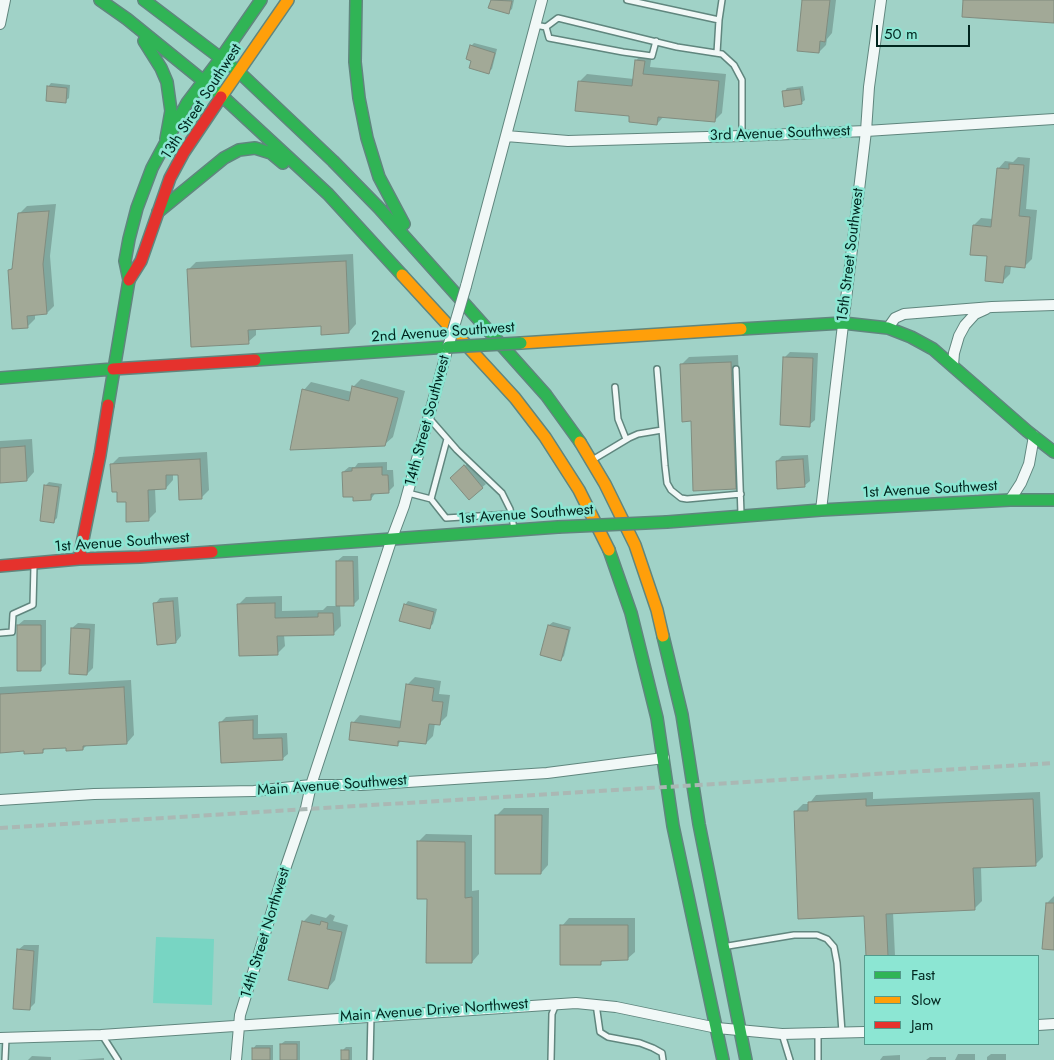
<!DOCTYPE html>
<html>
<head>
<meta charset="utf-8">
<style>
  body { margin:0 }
  #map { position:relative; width:1054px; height:1060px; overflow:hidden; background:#a0d2c7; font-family:Jost,sans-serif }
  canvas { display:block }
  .legend { position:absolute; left:864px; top:955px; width:175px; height:90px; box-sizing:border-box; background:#8ce6d3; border:1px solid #54998b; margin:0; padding:6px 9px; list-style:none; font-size:15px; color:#00251e }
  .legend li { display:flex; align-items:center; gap:10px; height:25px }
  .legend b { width:25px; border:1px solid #54998b }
  .scale { position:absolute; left:876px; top:25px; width:94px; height:22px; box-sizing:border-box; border:2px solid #00251e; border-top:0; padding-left:6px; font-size:15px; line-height:18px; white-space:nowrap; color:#00251e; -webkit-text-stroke:4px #8ce6d3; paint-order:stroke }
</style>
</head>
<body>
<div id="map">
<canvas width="1054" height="1060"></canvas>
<ul class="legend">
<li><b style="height:6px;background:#30b455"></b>Fast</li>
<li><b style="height:6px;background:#ff9f0a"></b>Slow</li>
<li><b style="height:6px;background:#e5322d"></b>Jam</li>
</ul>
<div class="scale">50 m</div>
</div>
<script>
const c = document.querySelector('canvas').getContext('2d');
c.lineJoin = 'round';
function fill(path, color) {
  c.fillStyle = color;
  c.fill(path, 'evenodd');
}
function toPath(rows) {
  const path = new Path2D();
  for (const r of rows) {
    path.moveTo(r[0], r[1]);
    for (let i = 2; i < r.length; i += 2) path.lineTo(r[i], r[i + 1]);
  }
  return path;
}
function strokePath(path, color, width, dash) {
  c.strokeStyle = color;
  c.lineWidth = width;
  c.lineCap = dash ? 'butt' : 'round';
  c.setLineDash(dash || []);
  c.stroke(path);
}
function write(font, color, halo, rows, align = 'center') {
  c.font = font + ' Jost,sans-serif';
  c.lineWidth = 5;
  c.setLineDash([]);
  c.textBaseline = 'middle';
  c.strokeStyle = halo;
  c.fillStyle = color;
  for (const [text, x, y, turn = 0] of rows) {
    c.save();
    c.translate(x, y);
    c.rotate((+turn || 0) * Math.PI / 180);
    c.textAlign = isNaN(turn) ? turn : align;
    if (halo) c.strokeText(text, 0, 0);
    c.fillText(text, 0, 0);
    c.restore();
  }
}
fill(toPath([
  [156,937,214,939,212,1005,153,1003]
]), '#78d5c3');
fill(toPath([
  [492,0,514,0,512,9,508,12,490,7],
  [803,0,836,0,832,33,827,39,826,45,819,52],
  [474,43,497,49,492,69,488,72,473,60,471,46],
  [644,53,652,54,650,67,726,74,722,113,714,121,664,116,657,124,631,115,580,81,587,74,634,79,636,60],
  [51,83,70,85,69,98,65,101,48,87],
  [803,86,805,100,801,103,784,92,787,88],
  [1018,157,1030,158,1026,209,1037,210,1032,259,1024,267,1011,266,1010,274,1003,281,974,225,981,218,993,219,998,169,1005,161,1013,162],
  [56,204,50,256,54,306,47,313,35,314,35,319,27,327,10,270,13,267,19,214,27,206],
  [353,254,356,324,349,332,322,325,256,328,256,335,248,342,189,269,196,262],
  [790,352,818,353,815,420,809,425,785,357],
  [738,355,743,481,735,488,692,420,681,365,689,357],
  [361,379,405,391,393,437,385,444,304,390,311,382,352,392,353,387],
  [32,439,34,472,27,480,0,482,0,441],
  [207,452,209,490,201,498,179,474,173,474,173,480,166,488,155,488,156,512,148,520,118,491,112,464,119,457],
  [808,455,810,481,804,486,777,461,782,456],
  [387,462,387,470,393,470,394,486,388,492,376,492,371,499,343,472,349,467,355,467,358,463],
  [468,463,486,484,469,498,455,474],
  [49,482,62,484,57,518,54,521,45,486],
  [343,556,358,556,359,599,353,605,340,605,341,626,333,634,284,635,285,646,277,654,239,604,246,597,282,596,282,611,323,610,327,606,338,606,337,561],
  [178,597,181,636,176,642,155,604,160,598],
  [408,601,437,609,433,624,429,627,405,605],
  [24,620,46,620,46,664,40,670,18,625],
  [553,622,571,627,564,656,560,660,549,625],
  [78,623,95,624,93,668,87,674,72,628],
  [415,677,441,681,439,694,450,695,447,716,439,724,435,723,433,736,426,743,402,740,397,745,353,723,360,715,402,721,407,685],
  [131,680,134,735,127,743,87,745,83,749,67,746,47,747,43,751,26,750,0,751,0,687],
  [258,715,258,734,287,733,288,754,282,759,221,722,226,717],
  [873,792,873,799,1040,792,1043,857,1035,865,981,867,982,901,974,909,893,912,895,956,867,956,866,915,795,812,803,804,809,804,816,795],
  [504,808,549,808,548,865,541,873,497,815],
  [426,834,472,835,472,891,479,890,479,954,472,962,428,898,418,842],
  [1054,896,1054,949,1047,903],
  [311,914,326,918,330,914,335,916,333,921,348,925,335,980,328,988,303,922],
  [569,918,635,918,635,952,627,959,604,959,600,963,562,926],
  [24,945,39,945,35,1003,30,1008,18,950],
  [285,1041,300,1041,300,1060,281,1060,281,1044],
  [256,1045,273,1045,273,1060,253,1060,253,1049],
  [346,1047,352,1047,352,1060,342,1060,342,1051],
  [958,1054,975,1054,975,1060,955,1060],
  [991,1054,1006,1054,1006,1060,987,1060,987,1057],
  [900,1055,900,1060,880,1060,883,1056],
  [32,1056,51,1057,51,1060,28,1060],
  [930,1057,946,1057,946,1060,926,1060],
  [104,1058,104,1060,77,1060]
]), '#0003');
const building = toPath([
  [491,0,512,1,509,14,488,8,491,0],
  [802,0,830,0,825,42,820,41,819,53,797,51,802,0],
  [963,0,1054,0,1054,23,962,17,963,0],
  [470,45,495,53,489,74,469,68,471,61,466,59,470,45],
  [635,60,645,61,643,74,719,81,715,122,658,117,657,125,629,122,629,116,575,111,578,81,632,86,635,60],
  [47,86,67,88,66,103,46,101,47,86],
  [800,89,802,104,784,107,782,91,800,89],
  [1009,164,1024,165,1019,216,1030,217,1025,268,1005,266,1003,283,985,281,987,256,970,255,973,225,991,227,997,168,1009,169,1009,164],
  [49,211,43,264,47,314,27,316,28,328,12,329,8,270,12,269,18,213,49,211],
  [346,261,349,333,321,335,321,326,248,330,249,344,191,347,187,269,346,261],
  [783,357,813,358,810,427,780,425,783,357],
  [731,362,736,489,693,491,691,421,682,422,680,364,731,362],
  [352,386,398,398,385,446,290,450,302,389,349,401,352,386],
  [25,446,27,481,0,483,0,448,25,446],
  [200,459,202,499,179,500,178,475,166,475,166,489,148,490,149,521,126,522,126,502,117,502,117,492,112,492,110,464,200,459],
  [803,459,805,487,777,489,776,461,803,459],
  [464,465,483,488,469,500,450,478,464,465],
  [382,467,382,475,388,475,389,493,371,494,371,500,353,501,353,497,343,497,342,472,352,471,352,468,382,467],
  [44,485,59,487,54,523,40,521,44,485],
  [336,561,353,561,354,606,336,606,336,561],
  [173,601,176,643,157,645,153,603,173,601],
  [275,603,275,618,318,617,318,613,333,613,334,635,277,636,278,655,239,656,237,604,275,603],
  [404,604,434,612,430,629,399,621,404,604],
  [17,625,41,625,41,671,17,671,17,625],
  [548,625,569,630,561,661,540,655,548,625],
  [71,628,90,629,87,675,69,674,71,628],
  [406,684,434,688,432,701,443,702,440,725,429,724,426,744,398,741,398,746,349,740,351,722,400,728,406,684],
  [124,687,127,744,83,746,83,750,66,751,66,748,43,749,43,753,24,754,24,751,0,753,0,694,124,687],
  [253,720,253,739,282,738,283,760,221,763,219,722,253,720],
  [866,799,866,806,1033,799,1036,866,973,868,975,910,886,914,888,956,866,956,864,916,798,919,794,811,808,811,808,802,866,799],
  [495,815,542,815,541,874,495,874,495,815],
  [417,841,465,842,465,898,472,897,472,963,426,963,427,899,417,899,417,841],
  [1046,903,1054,903,1054,950,1042,949,1046,903],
  [302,921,320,925,321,921,328,923,327,929,342,932,328,989,288,980,302,921],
  [560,925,628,925,628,960,601,961,601,965,560,965,560,925],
  [17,949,34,951,30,1010,13,1009,17,949],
  [280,1044,297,1044,297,1060,280,1060,280,1044],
  [252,1048,270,1048,270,1060,252,1060,252,1048],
  [341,1050,349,1050,349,1060,341,1060,341,1050]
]);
fill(building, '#a2a997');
strokePath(building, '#808c7f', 1);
const lane = toPath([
  [627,0,719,20,717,53],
  [719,20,722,0],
  [535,25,546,27,558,18,677,47,722,54,734,65,742,80,742,136],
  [546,27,549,38,623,52,652,56,656,41],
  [657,369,665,466,667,483,671,490,681,498,687,499,741,494],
  [736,369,741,514],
  [615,387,618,419,626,439],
  [429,418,457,450,502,493,510,509,514,528],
  [447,439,431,499,446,518,511,514],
  [594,459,629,438,638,434,662,430],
  [408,493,431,499],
  [0,633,12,632,13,614,33,605,34,566],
  [728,946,794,935,817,935,827,939,834,947,837,963,842,1032],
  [596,1004,600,1032,608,1037,640,1043,653,1048,662,1053,663,1060],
  [818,1033,818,1060],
  [782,1034,790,1060],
  [102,1035,118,1060],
  [5,1060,6,1038],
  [370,1060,371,1016],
  [551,1060,552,1014,556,1004]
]);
const street = toPath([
  [0,24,5,0],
  [506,136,568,141,742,136,866,131,1054,119],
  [466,286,542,0],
  [888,328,895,318,904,314,992,307,1054,305],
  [953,365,954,353,959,336,965,325,975,314,986,309],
  [1010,500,1021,483,1029,464,1034,436],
  [821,510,866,131,869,87,881,0],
  [0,800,94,794,254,791,311,785,361,785,547,773,664,758],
  [1038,1025,1054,1024],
  [0,1038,101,1035,576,1003,616,1007,717,1028,782,1034,865,1032],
  [236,1060,240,1015,282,878,306,808,311,785,392,538,404,506,448,347]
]);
const fast = toPath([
  [100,0,127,19,222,96,328,194,402,275],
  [144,0,239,72,333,161,379,208,546,395,580,442],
  [356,0,355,62,359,98,367,138,379,177,404,224],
  [144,41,161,68,167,82,171,111,166,139],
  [158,212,224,158,239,150,255,148,271,153,283,163],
  [741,329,843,323,888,328,911,337,933,349,1027,431,1054,452],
  [255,360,448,347],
  [0,378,113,369],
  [108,405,129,280,125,261,129,239,137,208,152,168,187,103,221,58,261,0],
  [667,522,821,510,1010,500,1054,500],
  [609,550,631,613,657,718,673,826,723,1060],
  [212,552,558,527],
  [663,636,682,715,699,824,746,1060]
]);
const slow = toPath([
  [221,97,288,0],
  [402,275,515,398,545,437,579,490,609,550],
  [521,343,741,329],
  [580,442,605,484,635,545,657,610,663,636]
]);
const jam = toPath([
  [129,280,141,261,170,178,184,152,221,97],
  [113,369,255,360],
  [79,559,140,557,212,552],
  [0,566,79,559,100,455,108,405]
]);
strokePath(lane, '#60867e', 8);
strokePath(street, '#60867e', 12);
strokePath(fast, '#60867e', 14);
strokePath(slow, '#60867e', 14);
strokePath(jam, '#60867e', 14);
strokePath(lane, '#f1f8f7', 5);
strokePath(street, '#f1f8f7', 10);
strokePath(fast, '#30b455', 11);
strokePath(slow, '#ff9f0a', 11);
strokePath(jam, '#e5322d', 11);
strokePath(toPath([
  [0,828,1054,763]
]), '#aab8b4', 4, [8, 4]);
const streetBridge = toPath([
  [448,347,466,286]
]);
const fastBridge = toPath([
  [448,347,521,343],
  [558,527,667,522]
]);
strokePath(streetBridge, '#60867e', 12, []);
strokePath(fastBridge, '#60867e', 14, []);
strokePath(streetBridge, '#f1f8f7', 10);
strokePath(fastBridge, '#30b455', 11);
write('15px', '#00251e', '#8ce6d3', [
  ["13th Street Southwest",202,102,-57],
  ["3rd Avenue Southwest",780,134,-2],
  ["15th Street Southwest",851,255,-83],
  ["2nd Avenue Southwest",443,333,-4],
  ["14th Street Southwest",428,421,-75],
  ["1st Avenue Southwest",930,490,-3],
  ["1st Avenue Southwest",526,515,-4],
  ["1st Avenue Southwest",122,543,-4],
  ["Main Avenue Southwest",332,786,-4],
  ["14th Street Northwest",266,933,-73],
  ["Main Avenue Drive Northwest",434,1011,-4]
]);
</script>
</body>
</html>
